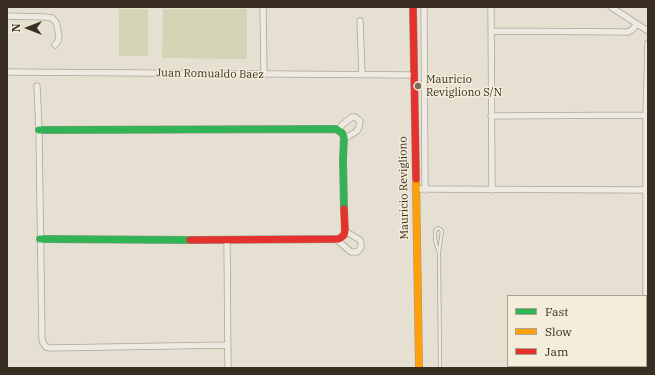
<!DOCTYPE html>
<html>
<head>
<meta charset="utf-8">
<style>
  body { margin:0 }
  #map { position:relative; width:655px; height:375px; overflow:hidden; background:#e5e0d2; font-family:"IBM Plex Serif",serif }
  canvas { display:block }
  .frame { position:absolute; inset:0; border:8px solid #3a2e22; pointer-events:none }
  .legend { position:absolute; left:507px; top:295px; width:140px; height:72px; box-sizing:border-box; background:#f4edd9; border:1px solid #aaa190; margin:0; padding:5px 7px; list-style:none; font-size:12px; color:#3a2e22 }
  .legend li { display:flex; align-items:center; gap:8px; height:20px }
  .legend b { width:20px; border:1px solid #aaa190 }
  .north { position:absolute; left:8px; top:8px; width:40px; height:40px; -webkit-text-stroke:3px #f4edd9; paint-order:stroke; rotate:270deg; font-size:11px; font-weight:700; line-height:16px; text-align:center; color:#3a2e22 }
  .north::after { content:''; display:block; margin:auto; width:14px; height:18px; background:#3a2e22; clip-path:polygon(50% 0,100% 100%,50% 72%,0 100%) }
</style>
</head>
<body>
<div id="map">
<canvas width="655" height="375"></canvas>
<div class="frame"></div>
<ul class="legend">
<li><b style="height:5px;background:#30b455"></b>Fast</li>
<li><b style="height:5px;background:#ff9f0a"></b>Slow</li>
<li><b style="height:5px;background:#e5322d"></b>Jam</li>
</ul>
<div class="north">N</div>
</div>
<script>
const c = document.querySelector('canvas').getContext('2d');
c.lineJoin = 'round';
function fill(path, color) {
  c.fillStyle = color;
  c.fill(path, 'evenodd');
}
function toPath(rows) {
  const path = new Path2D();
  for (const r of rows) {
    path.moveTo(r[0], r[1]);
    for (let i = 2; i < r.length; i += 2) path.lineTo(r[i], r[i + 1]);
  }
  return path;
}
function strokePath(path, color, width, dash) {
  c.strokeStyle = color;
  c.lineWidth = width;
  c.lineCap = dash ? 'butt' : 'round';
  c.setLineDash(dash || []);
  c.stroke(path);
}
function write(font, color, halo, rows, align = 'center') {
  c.font = font + ' "IBM Plex Serif",serif';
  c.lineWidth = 3;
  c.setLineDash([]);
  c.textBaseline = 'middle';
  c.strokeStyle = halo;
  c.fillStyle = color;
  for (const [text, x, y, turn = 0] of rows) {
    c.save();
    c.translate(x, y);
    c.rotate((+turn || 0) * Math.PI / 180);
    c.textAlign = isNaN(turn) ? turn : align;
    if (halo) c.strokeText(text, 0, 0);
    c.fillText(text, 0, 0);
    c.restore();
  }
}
fill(toPath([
  [119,9,148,9,148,56,119,56],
  [163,9,247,9,247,59,162,58]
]), '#d3d4b5');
const lane = toPath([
  [439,252,436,244,435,238,435,231,438,228,440,229,442,231,439,252,440,368],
  [539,366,539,368]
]);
const street = toPath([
  [263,7,264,74],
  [424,7,425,190],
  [491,7,492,190],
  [611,7,648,31],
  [7,16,45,17,52,18,55,21,57,25,59,37,58,41,55,45],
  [360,21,362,75],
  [491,31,628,32,632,30,637,24],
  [7,72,414,75],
  [37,86,39,130,42,341,46,347,50,348,228,345],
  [491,116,646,115],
  [339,130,342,125,352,117,355,117,360,121,359,127,357,131,349,136,344,137],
  [415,189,648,190],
  [336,239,351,252,357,252,359,250,361,247,361,243,360,240,345,231],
  [227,240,228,368],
  [646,296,646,115,648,43],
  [646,314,646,368]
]);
const fast = toPath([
  [39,130,336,129,342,133,344,137,343,160,344,209],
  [40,239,190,240]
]);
const slow = toPath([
  [416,179,419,368]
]);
const jam = toPath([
  [413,7,416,179],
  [190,240,339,239,344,235,345,231,344,209]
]);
strokePath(lane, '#aba59a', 4);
strokePath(street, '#aba59a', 7);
strokePath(fast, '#9a948a', 8);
strokePath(slow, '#9a948a', 8);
strokePath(jam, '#9a948a', 8);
strokePath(lane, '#eeeae2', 2.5);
strokePath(street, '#eeeae2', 5.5);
strokePath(fast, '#30b455', 7);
strokePath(slow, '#ff9f0a', 7);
strokePath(jam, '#e5322d', 7);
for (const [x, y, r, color] of [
  [418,86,4,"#766c60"]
]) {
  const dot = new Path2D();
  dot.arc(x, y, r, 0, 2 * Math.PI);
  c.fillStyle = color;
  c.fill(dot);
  strokePath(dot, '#f4edd9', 1.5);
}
write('11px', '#3a2e22', '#f4edd9', [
  ["Juan Romualdo Baez",210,74,1],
  ["Mauricio Revigliono",404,188,-91]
]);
write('11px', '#3a2e22', '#f4edd9', [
  ["Mauricio",426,80],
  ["Revigliono S/N",426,93]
], 'left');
</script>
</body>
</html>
